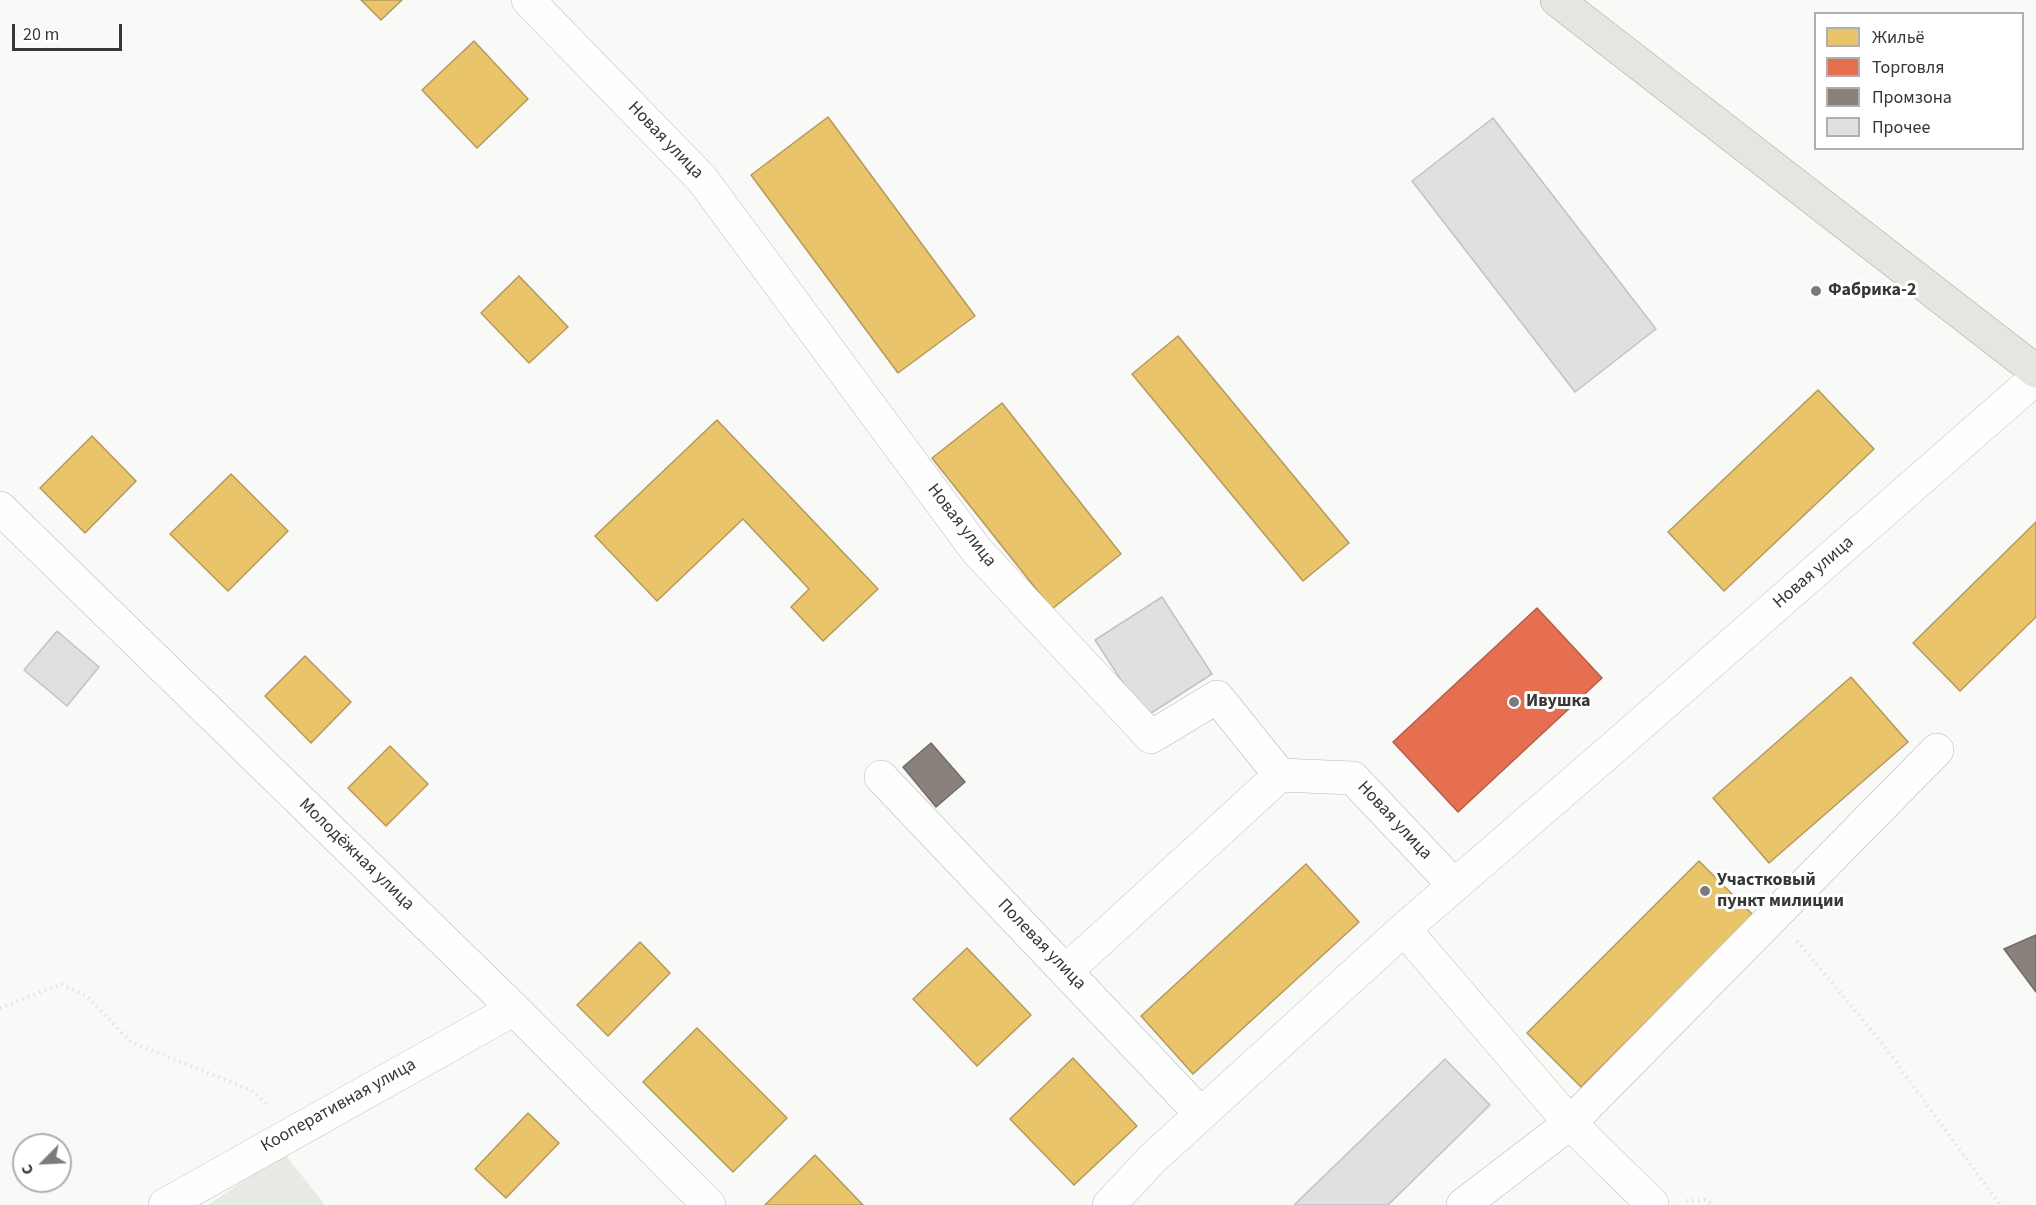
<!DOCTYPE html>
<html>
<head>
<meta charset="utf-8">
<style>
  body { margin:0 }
  #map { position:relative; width:2036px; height:1205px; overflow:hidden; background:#f9faf8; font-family:"Source Sans 3",sans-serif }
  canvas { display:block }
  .legend { position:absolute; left:1814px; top:12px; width:210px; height:138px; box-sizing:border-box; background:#fff; border:2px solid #afafaf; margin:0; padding:8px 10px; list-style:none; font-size:18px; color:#373736 }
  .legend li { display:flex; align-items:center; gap:12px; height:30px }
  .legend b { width:30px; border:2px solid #afafaf }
  .north { position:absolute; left:12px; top:1133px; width:60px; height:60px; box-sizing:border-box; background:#fff; border:2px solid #afafaf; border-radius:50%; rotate:246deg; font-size:16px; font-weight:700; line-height:24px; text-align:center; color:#373736 }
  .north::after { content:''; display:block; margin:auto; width:21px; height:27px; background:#7b7b7a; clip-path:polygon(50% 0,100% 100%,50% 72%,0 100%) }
  .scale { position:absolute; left:12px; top:24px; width:110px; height:27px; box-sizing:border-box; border:3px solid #373736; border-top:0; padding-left:8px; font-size:18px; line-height:21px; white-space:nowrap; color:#373736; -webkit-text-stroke:4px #fff; paint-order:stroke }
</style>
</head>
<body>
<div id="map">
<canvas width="2036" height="1205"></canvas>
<ul class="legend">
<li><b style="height:16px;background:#e9c46a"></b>Жильё</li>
<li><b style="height:16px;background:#e76f51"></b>Торговля</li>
<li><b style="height:16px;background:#8a817c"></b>Промзона</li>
<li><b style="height:16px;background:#dfe0df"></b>Прочее</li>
</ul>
<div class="north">С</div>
<div class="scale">20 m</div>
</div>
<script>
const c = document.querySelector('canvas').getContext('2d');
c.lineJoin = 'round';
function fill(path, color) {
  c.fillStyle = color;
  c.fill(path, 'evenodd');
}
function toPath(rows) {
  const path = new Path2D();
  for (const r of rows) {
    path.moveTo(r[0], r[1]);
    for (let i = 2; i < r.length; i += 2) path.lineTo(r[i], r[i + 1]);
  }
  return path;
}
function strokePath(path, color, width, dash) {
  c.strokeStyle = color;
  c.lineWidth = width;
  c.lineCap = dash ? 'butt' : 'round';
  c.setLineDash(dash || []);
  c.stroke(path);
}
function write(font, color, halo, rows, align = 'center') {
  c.font = font + ' "Source Sans 3",sans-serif';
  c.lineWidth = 6;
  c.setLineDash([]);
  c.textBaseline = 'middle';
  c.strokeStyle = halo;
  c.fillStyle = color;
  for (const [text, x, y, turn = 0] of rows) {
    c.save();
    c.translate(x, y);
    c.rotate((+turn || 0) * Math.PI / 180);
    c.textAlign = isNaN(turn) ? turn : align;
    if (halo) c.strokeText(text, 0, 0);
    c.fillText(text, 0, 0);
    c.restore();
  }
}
fill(toPath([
  [284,1153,325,1205,208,1205]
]), '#e7ebe4');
const homes = toPath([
  [361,0,402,0,381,20,361,0],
  [474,41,528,99,477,148,422,90,474,41],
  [828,117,975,316,898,373,751,175,828,117],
  [519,276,568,327,529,363,481,313,519,276],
  [1178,336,1349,543,1303,581,1132,374,1178,336],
  [1818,390,1874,449,1724,591,1668,532,1818,390],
  [1002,403,1121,554,1052,609,932,458,1002,403],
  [717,420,878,589,823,641,791,607,809,589,743,519,657,601,595,536,717,420],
  [92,436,136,481,85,533,40,488,92,436],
  [231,474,288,531,228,591,170,534,231,474],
  [2036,522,2036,617,1960,691,1913,643,2036,522],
  [305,656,351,702,311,743,265,696,305,656],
  [1851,677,1908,742,1769,863,1713,798,1851,677],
  [390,746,428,784,386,826,348,788,390,746],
  [1699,861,1753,915,1581,1087,1527,1033,1699,861],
  [1306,864,1359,922,1193,1074,1141,1016,1306,864],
  [640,942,670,973,608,1036,577,1005,640,942],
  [967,948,1031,1015,977,1066,913,999,967,948],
  [697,1028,787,1118,733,1172,643,1082,697,1028],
  [1073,1058,1137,1126,1074,1185,1010,1119,1073,1058],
  [528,1113,559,1143,506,1198,475,1169,528,1113],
  [815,1155,863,1205,765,1205,815,1155]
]);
fill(homes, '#e9c46a');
strokePath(homes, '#b49a5a', 1.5);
const shops = toPath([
  [1537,608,1602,678,1458,812,1393,742,1537,608]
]);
fill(shops, '#e76f51');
strokePath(shops, '#b25e49', 1.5);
const industry = toPath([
  [931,743,965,782,936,807,903,767,931,743],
  [2036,935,2036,992,2004,949,2036,935]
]);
fill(industry, '#8a817c');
strokePath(industry, '#716b67', 1.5);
const building = toPath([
  [1493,118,1656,329,1575,392,1412,181,1493,118],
  [1162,597,1212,674,1145,717,1095,640,1162,597],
  [57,631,99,667,67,706,24,670,57,631],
  [1445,1059,1490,1105,1388,1205,1294,1205,1445,1059]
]);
fill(building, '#dfe0df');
strokePath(building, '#c2c2c2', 1.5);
const minor = toPath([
  [528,0,702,179,977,551,1151,737,1217,697,1280,775,1353,778,1454,885],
  [0,508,514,1009,709,1205],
  [881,777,1201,1114],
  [1404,929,1570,1123,1652,1204,1651,1205],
  [1066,971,1280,775],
  [165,1205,514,1009],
  [1109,1205,1152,1159,1404,929,1611,750,2036,378],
  [1463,1205,1570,1123,1937,750]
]);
const major = toPath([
  [1557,0,2036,371]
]);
strokePath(minor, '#b9bab8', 34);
strokePath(major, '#a9ae9f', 34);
strokePath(toPath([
  [1797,941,1882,1043,2000,1205],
  [0,1008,61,984,87,996,131,1042,251,1090,269,1106],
  [1686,1201,1705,1200,1713,1205]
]), '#e3e3e3', 4, [1.5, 4.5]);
strokePath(minor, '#fefefe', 33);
strokePath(major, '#e4e6df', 33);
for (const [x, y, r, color] of [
  [1816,291,6,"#7b7b7a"],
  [1514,702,6,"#7b7b7a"],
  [1705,891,6,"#7b7b7a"]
]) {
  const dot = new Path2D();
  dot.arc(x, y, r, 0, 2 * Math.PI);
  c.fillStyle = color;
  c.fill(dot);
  strokePath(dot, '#fff', 2);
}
write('18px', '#373736', '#fff', [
  ["Новая улица",665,141,46],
  ["Новая улица",961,526,52],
  ["Новая улица",1814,573,-41],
  ["Новая улица",1394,821,47],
  ["Молодёжная улица",356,855,44],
  ["Полевая улица",1041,945,46],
  ["Кооперативная улица",339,1106,-29]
]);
write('bold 18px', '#373736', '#fff', [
  ["Фабрика-2",1828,291],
  ["Ивушка",1526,702],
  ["Участковый",1717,881],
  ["пункт милиции",1717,902]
], 'left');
</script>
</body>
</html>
